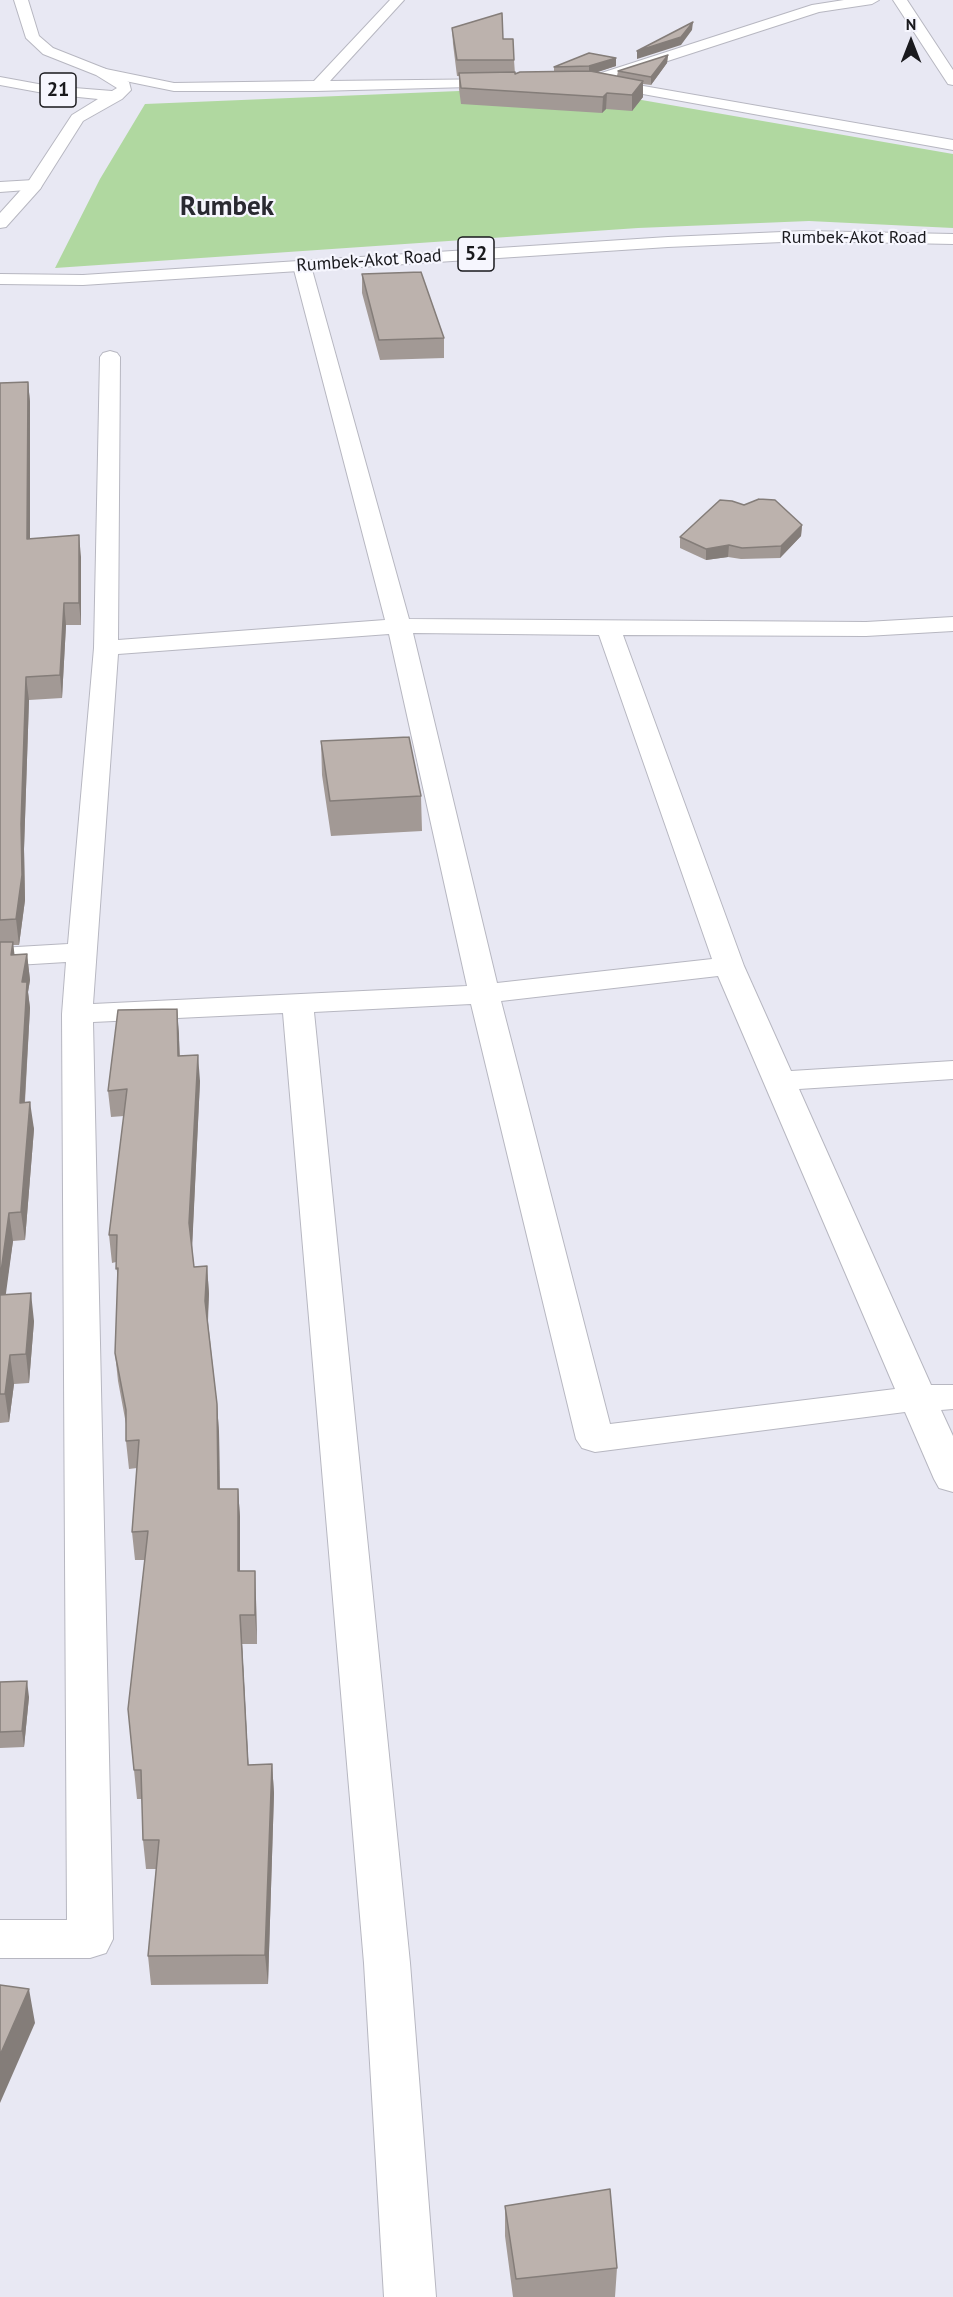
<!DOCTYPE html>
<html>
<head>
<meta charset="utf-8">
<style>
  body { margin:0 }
  #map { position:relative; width:953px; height:2297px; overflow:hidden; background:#e8e8f3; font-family:"PT Sans",sans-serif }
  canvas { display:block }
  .north { position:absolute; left:881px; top:12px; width:60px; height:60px; -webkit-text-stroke:4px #f6f6fe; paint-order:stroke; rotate:0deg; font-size:16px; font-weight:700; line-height:24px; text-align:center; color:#19191d }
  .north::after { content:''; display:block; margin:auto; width:21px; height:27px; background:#19191d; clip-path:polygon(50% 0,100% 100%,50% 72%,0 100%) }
</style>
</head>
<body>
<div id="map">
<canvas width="953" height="2297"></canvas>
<div class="north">N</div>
</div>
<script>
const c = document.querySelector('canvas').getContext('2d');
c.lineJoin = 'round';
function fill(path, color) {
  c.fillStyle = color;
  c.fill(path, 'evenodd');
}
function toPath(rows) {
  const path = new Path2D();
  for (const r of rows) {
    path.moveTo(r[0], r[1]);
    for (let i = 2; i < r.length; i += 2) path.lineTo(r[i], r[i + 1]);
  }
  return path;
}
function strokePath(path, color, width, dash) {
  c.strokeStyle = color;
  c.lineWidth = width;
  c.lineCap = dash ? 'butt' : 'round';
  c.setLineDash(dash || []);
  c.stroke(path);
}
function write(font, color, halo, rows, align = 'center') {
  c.font = font + ' "PT Sans",sans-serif';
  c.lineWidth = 4.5;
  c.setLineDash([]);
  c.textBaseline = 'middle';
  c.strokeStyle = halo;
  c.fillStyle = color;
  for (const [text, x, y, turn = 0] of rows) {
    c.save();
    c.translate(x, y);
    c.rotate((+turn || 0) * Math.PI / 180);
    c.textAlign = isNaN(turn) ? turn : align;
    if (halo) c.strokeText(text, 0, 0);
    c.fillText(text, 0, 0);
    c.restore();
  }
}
fill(toPath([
  [584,90,953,154,953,228,809,221,638,228,55,268,100,179,145,104,459,91]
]), '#b0d8a0');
const minor = toPath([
  [390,0,404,0,330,81,504,79,511,83,509,86,316,91,174,91,101,76,94,72,101,68,174,83,314,81,390,0],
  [844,0,879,0,872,4,819,12,609,80,953,140,953,150,593,85,565,85,558,81,565,77,589,77,812,5,844,0],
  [893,0,907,0,953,70,953,85,948,84,893,0],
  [34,180,40,181,42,185,40,189,0,192,0,182,34,180],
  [302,261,308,262,311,266,409,619,866,622,953,617,953,631,866,636,623,635,744,966,791,1071,953,1061,953,1079,799,1089,931,1385,953,1385,953,1409,941,1410,953,1436,953,1492,939,1488,934,1479,905,1412,595,1452,582,1448,576,1439,471,1004,314,1012,410,1963,436,2297,384,2297,364,1963,283,1013,93,1022,113,1939,106,1953,90,1958,0,1958,0,1920,67,1920,62,1014,66,962,0,966,0,948,68,944,94,648,100,357,103,353,110,351,117,353,120,357,118,640,385,620,293,266,296,262,302,261],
  [413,633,599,635,712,959,497,983,413,633],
  [389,634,467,986,93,1004,118,654,389,634],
  [718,976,895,1389,610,1424,501,1001,718,976]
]);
const primary = toPath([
  [14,0,28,0,39,36,53,48,106,69,129,82,131,90,122,99,83,121,40,189,6,227,0,228,0,213,28,182,72,115,98,99,49,94,0,85,0,77,49,86,112,91,117,88,96,75,43,54,26,38,14,0],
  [805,231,953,234,953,244,805,241,668,247,83,285,0,284,0,274,83,275,668,237,805,231]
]);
strokePath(minor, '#b7b7c1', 2);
strokePath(primary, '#b7b7c1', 2);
fill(minor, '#fff');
fill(primary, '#fff');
fill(toPath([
  [452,28,503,39,514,60,515,74,554,72,554,67,616,58,616,66,596,72,617,76,618,71,668,55,667,63,651,85,643,84,643,97,632,111,606,109,602,113,461,104,459,89,459,76,457,76,453,44],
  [362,274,444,338,444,358,380,360,362,293],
  [28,382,30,402,30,539,81,557,81,625,66,625,62,698,29,700,24,849,25,900,19,945,13,945,14,955,27,954,30,980,28,992,30,1008,25,1102,34,1129,25,1240,13,1241,5,1294,34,1321,29,1383,14,1384,9,1422,0,1423,0,383],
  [802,525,801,536,780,558,741,559,728,557,706,560,680,548,680,537],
  [321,741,421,796,422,831,331,836,322,775],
  [177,1009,180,1056,200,1081,192,1245,194,1267,207,1266,209,1294,208,1322,217,1404,219,1432,220,1489,238,1489,240,1517,240,1571,256,1599,257,1644,242,1644,248,1765,272,1764,274,1793,268,1984,151,1985,148,1956,156,1869,146,1869,143,1840,142,1799,137,1799,134,1770,145,1560,135,1560,132,1532,137,1468,129,1469,126,1441,126,1424,118,1381,115,1353,118,1283,116,1262,112,1263,109,1235,124,1116,111,1117,108,1091],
  [0,1682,29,1697,24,1747,0,1748],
  [505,2206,617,2268,615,2297,513,2297,505,2236]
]), '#a29995');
fill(toPath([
  [693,22,692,30,681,45,637,59,637,51],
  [668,55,667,63,651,85,651,77],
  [616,58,616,66,589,75,589,66],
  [643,81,643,97,632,111,632,95],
  [607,93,606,109,602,113,603,97],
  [28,382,30,402,30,561,27,539],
  [802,525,801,536,780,558,781,546],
  [79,535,81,557,81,625,79,603],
  [729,545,728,557,706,560,706,549],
  [64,603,66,625,62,698,60,675],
  [26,677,29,700,24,849,25,900,19,945,16,919],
  [13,942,16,967,11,955],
  [27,954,30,980,28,992,30,1008,23,1130,20,1103,22,982],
  [177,1009,179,1034,180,1082,178,1056],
  [198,1055,200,1081,192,1250,189,1223],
  [30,1102,34,1129,25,1240,21,1212],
  [9,1213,13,1241,2,1323,0,1311,0,1279],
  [207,1266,209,1294,207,1328,205,1301],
  [31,1293,34,1321,29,1383,26,1354],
  [10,1355,14,1384,9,1422,5,1394],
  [217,1404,219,1432,220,1518,218,1489],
  [238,1489,240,1517,240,1600,238,1571],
  [255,1571,256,1599,257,1644,255,1615],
  [240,1615,242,1644,250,1794,248,1765],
  [27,1681,29,1697,24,1747,22,1731],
  [272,1764,274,1793,268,1984,265,1955],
  [29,1989,35,2023,0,2103,0,2055]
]), '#847d79');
const building = toPath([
  [502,13,503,39,513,39,514,60,457,60,452,28,502,13],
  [693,22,681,37,637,51,693,22],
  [589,53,616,58,589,66,554,67,589,53],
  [668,55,651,77,618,71,668,55],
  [590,71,643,81,632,95,607,93,603,97,461,88,459,73,515,72,515,74,520,72,590,71],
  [421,272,444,338,379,340,362,274,421,272],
  [28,382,27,539,79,535,79,603,64,603,60,675,26,677,21,824,22,875,16,919,0,920,0,383,28,382],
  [759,499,775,500,802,525,781,546,742,548,729,545,706,549,680,537,720,500,732,501,744,505,759,499],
  [409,737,421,796,330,801,321,741,409,737],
  [0,942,13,942,11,955,27,954,22,982,27,982,20,1103,30,1102,21,1212,9,1213,0,1279,0,942],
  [177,1009,178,1056,198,1055,189,1223,194,1267,207,1266,205,1301,217,1404,218,1489,238,1489,238,1571,255,1571,255,1615,240,1615,248,1765,272,1764,265,1955,148,1956,159,1840,143,1840,141,1770,134,1770,128,1709,148,1531,132,1532,139,1440,126,1441,126,1410,115,1353,118,1268,116,1269,117,1235,109,1235,127,1089,108,1091,118,1010,177,1009],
  [31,1293,26,1354,10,1355,5,1394,0,1394,0,1295,31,1293],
  [27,1681,22,1731,0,1732,0,1682,27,1681],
  [0,1985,29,1989,0,2055,0,1985],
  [610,2189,617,2268,516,2279,505,2206,610,2189]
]);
fill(building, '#bcb2ad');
strokePath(building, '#847d79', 1.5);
write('18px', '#19191d', '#f6f6fe', [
  ["Rumbek-Akot Road",854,238],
  ["Rumbek-Akot Road",369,261,-4]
]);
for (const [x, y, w] of [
  [58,90,36],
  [476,254,36]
]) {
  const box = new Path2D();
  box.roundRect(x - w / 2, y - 17, w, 34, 4.5);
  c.fillStyle = '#f6f6fe';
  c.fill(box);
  strokePath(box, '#19191d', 1.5);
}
write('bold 20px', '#19191d', null, [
  ["21",58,90],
  ["52",476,254]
]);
write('bold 27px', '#292931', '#f6f6fe', [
  ["Rumbek",227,207]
]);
</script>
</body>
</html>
